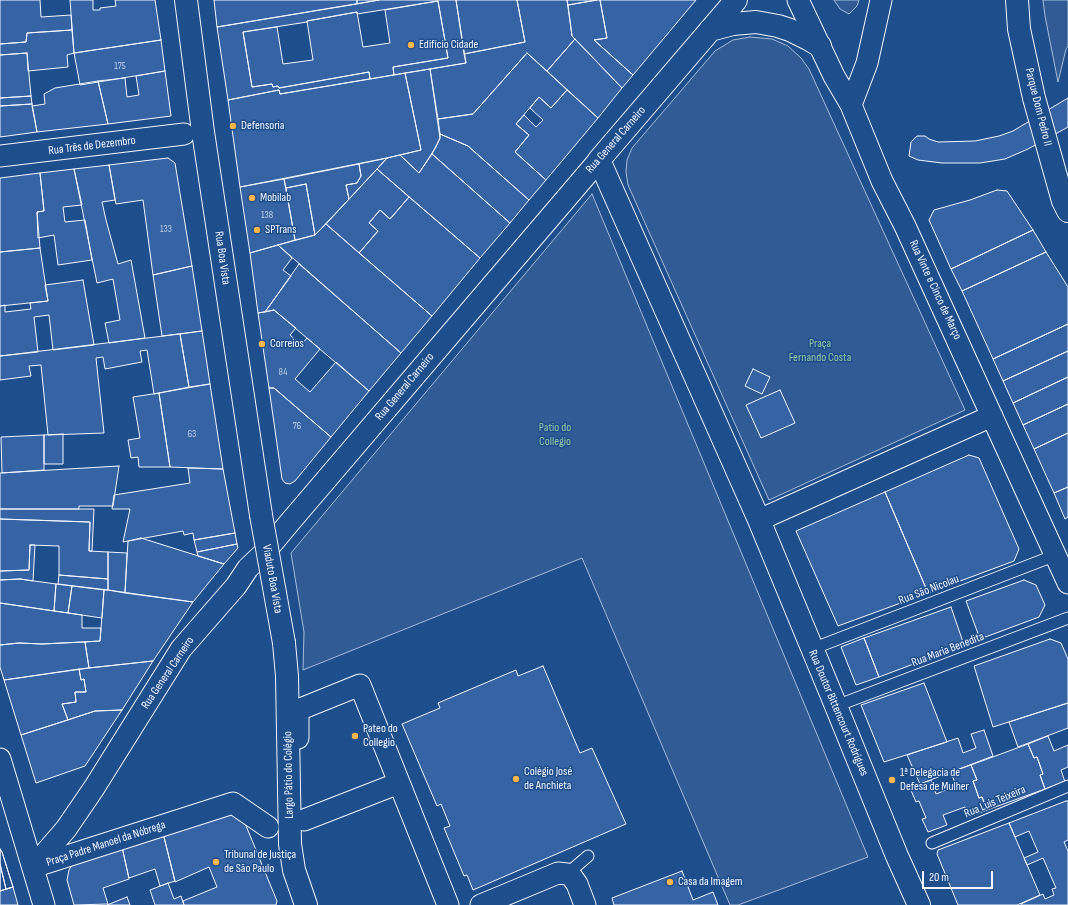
<!DOCTYPE html>
<html>
<head>
<meta charset="utf-8">
<style>
  body { margin:0 }
  #map { position:relative; width:1068px; height:905px; overflow:hidden; background:#1f4e8c; font-family:"Sofia Sans Condensed",sans-serif }
  canvas { display:block }
  .scale { position:absolute; left:922px; top:871px; width:71px; height:18px; box-sizing:border-box; border:2px solid #f2f6ff; border-top:0; padding-left:5px; font-size:12px; line-height:14px; white-space:nowrap; color:#f2f6ff; -webkit-text-stroke:3px #1f4e8c; paint-order:stroke }
</style>
</head>
<body>
<div id="map">
<canvas width="1068" height="905"></canvas>
<div class="scale">20 m</div>
</div>
<script>
const c = document.querySelector('canvas').getContext('2d');
c.lineJoin = 'round';
function fill(path, color) {
  c.fillStyle = color;
  c.fill(path, 'evenodd');
}
function toPath(rows) {
  const path = new Path2D();
  for (const r of rows) {
    path.moveTo(r[0], r[1]);
    for (let i = 2; i < r.length; i += 2) path.lineTo(r[i], r[i + 1]);
  }
  return path;
}
function strokePath(path, color, width, dash) {
  c.strokeStyle = color;
  c.lineWidth = width;
  c.lineCap = dash ? 'butt' : 'round';
  c.setLineDash(dash || []);
  c.stroke(path);
}
function write(font, color, halo, rows, align = 'center') {
  c.font = font + ' "Sofia Sans Condensed",sans-serif';
  c.lineWidth = 3;
  c.setLineDash([]);
  c.textBaseline = 'middle';
  c.strokeStyle = halo;
  c.fillStyle = color;
  for (const [text, x, y, turn = 0] of rows) {
    c.save();
    c.translate(x, y);
    c.rotate((+turn || 0) * Math.PI / 180);
    c.textAlign = isNaN(turn) ? turn : align;
    if (halo) c.strokeText(text, 0, 0);
    c.fillText(text, 0, 0);
    c.restore();
  }
}
const green = toPath([
  [834,0,859,0,857,6,849,14,840,9,834,0],
  [1043,0,1068,0,1068,46,1066,49,1058,82,1045,16,1043,0],
  [750,37,772,39,788,46,801,58,809,69,965,410,769,500,628,185,626,172,627,160,632,148,715,51,733,40,750,37],
  [592,194,868,857,738,905,730,905,582,558,303,670,304,632,291,553,592,194]
]);
fill(green, '#305b95');
strokePath(green, '#a8bbd7', 1);
const building = toPath([
  [0,0,40,0,41,17,71,15,72,30,27,33,26,42,0,44,0,0],
  [70,0,93,0,93,10,100,10,100,8,116,6,115,0,155,0,161,40,74,53,70,0],
  [214,0,357,0,357,4,217,27,214,0],
  [357,0,379,0,357,4,357,0],
  [379,0,456,0,466,63,394,75,393,67,448,58,438,1,357,14,357,12,307,21,307,22,243,32,252,87,272,84,273,87,278,86,279,88,369,72,370,79,280,94,279,90,228,100,217,27,379,0],
  [456,0,517,0,525,42,464,54,456,0],
  [517,0,567,0,572,36,575,39,547,71,527,53,473,114,438,119,430,69,466,63,464,54,525,42,517,0],
  [567,0,597,0,568,5,567,0],
  [597,0,600,0,607,38,594,40,633,75,622,88,572,36,568,5,597,0],
  [600,0,696,0,633,75,594,40,607,38,600,0],
  [438,1,448,58,393,67,394,75,370,79,369,72,279,88,278,86,273,87,272,84,252,87,243,32,277,27,283,64,313,60,307,21,357,12,363,47,390,43,385,10,438,1],
  [72,30,74,53,67,55,68,67,28,71,27,53,0,55,0,44,26,42,27,33,72,30],
  [575,39,622,88,598,118,547,71,575,39],
  [161,40,165,71,80,85,74,53,161,40],
  [27,53,31,96,0,98,0,55,27,53],
  [527,53,567,90,551,108,539,97,516,124,529,135,515,152,546,180,529,200,468,146,440,134,438,119,473,114,527,53],
  [430,69,440,138,436,147,419,173,400,155,421,150,405,73,430,69],
  [165,71,171,116,108,124,98,81,125,78,127,97,139,95,136,76,165,71],
  [405,73,421,150,387,158,240,187,228,100,279,90,280,94,405,73],
  [98,81,108,124,37,132,32,106,45,104,44,94,55,88,98,81],
  [567,90,598,118,546,180,515,152,529,135,516,124,524,115,536,127,543,120,530,108,539,97,551,108,567,90],
  [31,96,32,104,0,106,0,98,31,96],
  [1068,98,1068,127,1028,149,1005,159,980,163,942,163,918,160,909,156,911,142,917,136,925,136,929,139,938,142,975,141,999,136,1013,131,1068,98],
  [32,104,37,132,0,137,0,106,32,104],
  [440,134,468,146,529,200,510,223,432,154,440,138,440,134],
  [432,154,510,223,480,258,377,169,387,158,400,155,419,173,432,154],
  [168,158,175,163,192,266,153,275,143,200,116,204,109,165,168,158],
  [387,158,377,169,349,199,346,185,357,183,361,176,359,164,387,158],
  [359,164,361,176,357,183,346,185,349,199,315,235,306,184,286,188,284,179,359,164],
  [109,165,115,200,102,202,106,220,118,264,131,260,145,338,109,343,105,323,120,320,113,279,97,283,74,169,109,165],
  [74,169,82,205,63,207,65,222,85,220,92,260,58,265,54,235,38,238,37,212,44,211,40,173,74,169],
  [377,169,409,197,390,219,380,210,369,223,378,231,359,253,326,224,377,169],
  [40,173,44,211,37,212,40,248,0,252,0,178,40,173],
  [284,179,295,240,250,253,240,187,284,179],
  [306,184,315,235,295,240,286,188,306,184],
  [997,190,1007,191,1033,230,951,269,929,220,934,210,970,200,997,190],
  [409,197,480,258,432,316,359,253,378,231,369,223,380,210,390,219,409,197],
  [326,224,432,316,401,353,278,245,315,235,326,224],
  [1033,230,1046,252,962,291,951,269,1033,230],
  [278,245,292,258,283,270,291,276,265,312,258,313,250,253,278,245],
  [40,248,48,301,0,306,0,252,40,248],
  [1046,252,1068,287,1068,324,993,359,962,291,1046,252],
  [299,264,401,353,369,391,274,310,265,312,299,264],
  [192,266,202,331,162,336,153,275,192,266],
  [83,280,94,345,53,350,49,315,34,317,38,352,0,356,0,306,5,305,5,312,31,309,30,303,48,301,45,285,83,280],
  [274,310,296,328,290,335,301,345,307,338,320,349,295,379,310,392,336,362,369,391,331,437,274,388,269,388,258,313,274,310],
  [1068,324,1068,351,1003,381,993,359,1068,324],
  [202,331,210,384,189,387,180,334,202,331],
  [180,334,189,387,154,394,147,350,140,351,142,362,105,369,103,357,96,358,104,433,48,435,41,365,29,366,31,376,0,380,0,356,180,334],
  [1068,351,1068,377,1013,403,1003,381,1068,351],
  [753,369,770,377,762,394,745,386,753,369],
  [1068,377,1068,404,1023,425,1013,403,1068,377],
  [210,384,223,469,170,467,159,393,210,384],
  [269,388,274,388,331,437,295,481,290,484,285,483,282,479,269,388],
  [780,390,795,423,761,438,746,405,780,390],
  [159,393,170,467,139,467,138,457,131,458,128,440,140,438,133,397,159,393],
  [1068,404,1068,433,1034,449,1023,425,1068,404],
  [1068,433,1068,487,1054,493,1034,449,1068,433],
  [63,434,63,464,44,464,44,435,63,434],
  [44,435,44,470,2,473,1,437,44,435],
  [969,455,979,458,1019,549,1014,561,928,593,885,492,969,455],
  [119,466,113,506,79,506,79,509,0,509,0,473,119,466],
  [188,468,223,469,235,533,194,540,193,533,184,535,183,531,123,542,130,509,112,509,114,495,190,483,188,468],
  [1068,487,1068,517,1065,519,1054,493,1068,487],
  [885,492,928,593,838,626,796,531,885,492],
  [0,509,94,509,92,551,89,551,90,522,0,519,0,509],
  [0,519,90,522,89,551,108,552,108,579,59,575,59,546,30,545,29,570,0,571,0,519],
  [235,533,237,544,197,552,194,540,235,533],
  [141,538,176,549,224,564,193,602,125,593,128,541,141,538],
  [237,544,238,548,224,564,198,556,197,552,237,544],
  [30,545,35,545,33,581,20,579,0,580,0,571,29,570,30,545],
  [108,552,127,553,125,593,108,590,108,552],
  [59,575,108,579,108,590,58,584,59,575],
  [20,579,56,584,54,611,0,603,0,580,20,579],
  [1024,580,1036,585,1045,605,1039,617,980,639,966,601,1024,580],
  [56,584,72,586,68,613,54,611,56,584],
  [72,586,104,590,102,618,68,613,72,586],
  [104,590,108,590,193,602,153,661,89,668,85,642,100,641,104,590],
  [0,603,82,615,82,628,101,628,100,641,42,644,19,643,0,645,0,603],
  [951,607,964,645,879,677,864,638,951,607],
  [864,638,879,677,856,685,841,647,864,638],
  [1050,639,1061,643,1068,659,1068,703,993,727,974,666,1050,639],
  [85,642,89,668,4,680,0,667,0,645,19,643,42,644,85,642],
  [153,661,122,710,95,711,68,720,62,704,76,702,75,692,86,692,84,679,81,680,79,669,153,661],
  [543,666,580,753,592,748,626,824,473,890,467,875,464,876,444,828,450,826,441,804,437,806,402,724,440,708,438,703,516,670,518,676,543,666],
  [79,669,81,680,84,679,86,692,75,692,76,702,62,704,68,720,21,735,4,680,79,669],
  [924,683,947,742,884,762,861,705,924,683],
  [1068,703,1068,728,1018,747,1009,722,1068,703],
  [122,710,85,766,36,783,21,735,95,711,122,710],
  [984,730,993,756,920,784,907,755,958,738,963,753,976,748,971,734,984,730],
  [1048,736,1054,751,1068,745,1068,767,1061,770,1065,782,1045,789,1040,775,1043,774,1037,757,1034,758,1028,744,1048,736],
  [1028,744,1034,758,1037,757,1043,774,1040,775,1045,789,987,810,982,797,979,798,973,781,977,780,971,765,1028,744],
  [971,765,977,780,973,781,979,798,982,797,987,810,969,817,965,807,943,815,947,825,928,832,922,819,926,818,919,801,916,802,910,788,931,780,936,794,956,786,951,772,971,765],
  [1066,801,1068,801,1068,840,1064,842,1068,851,1068,905,1021,905,1021,904,1043,894,1045,899,1054,895,1052,889,1056,888,1043,858,1027,865,1024,858,1038,852,1029,831,1015,837,1009,823,1066,801],
  [232,810,242,816,277,901,276,905,184,905,183,901,217,887,209,867,175,882,163,833,232,810],
  [1009,823,1040,895,1017,905,958,905,937,854,938,850,1009,823],
  [163,833,175,881,160,886,155,869,129,878,122,847,163,833],
  [122,847,129,879,103,888,108,904,74,905,67,880,69,870,73,863,122,847],
  [0,849,2,852,13,887,6,889,0,864,0,849],
  [0,849,2,852,13,887,0,891,0,849],
  [0,864,6,889,0,891,0,864],
  [682,871,693,900,713,892,718,905,614,905,612,898,682,871],
  [168,883,174,899,181,896,184,905,155,905,150,890,168,883],
  [13,887,18,905,0,905,0,891,13,887],
  [127,897,130,905,107,905,127,897]
]);
fill(building, '#3563a3');
strokePath(building, '#f2f6ff', 1);
const lane = toPath([
  [812,649,1056,555],
  [836,706,1068,618],
  [932,843,1068,786],
  [567,874,588,856]
]);
const street = toPath([
  [798,0,834,76,851,105,882,181,905,226,1068,583],
  [851,105,867,63,881,0],
  [0,156,184,134],
  [759,520,992,416],
  [298,738,298,710,360,685,448,905],
  [0,759,44,905],
  [304,820,399,783],
  [33,867,66,829,94,788,181,649,236,586,248,568,265,552,290,522,599,160],
  [33,867,233,803,268,827],
  [481,905,558,873,567,874,572,877,577,884,585,905]
]);
const secondary = toPath([
  [186,0,203,132,261,515],
  [736,0,599,160,759,520,836,706,897,856,919,905],
  [1017,0,1019,29,1034,98,1063,201,1068,211],
  [710,30,733,24,756,22,778,26,790,30,810,40,820,46],
  [284,643,287,676,290,844,294,870,306,905]
]);
strokePath(lane, '#f2f6ff', 13);
strokePath(street, '#f2f6ff', 23);
strokePath(secondary, '#f2f6ff', 24);
strokePath(lane, '#1f4e8c', 11);
strokePath(street, '#1f4e8c', 21);
strokePath(secondary, '#1f4e8c', 22);
const secondaryBridge = toPath([
  [261,515,284,643]
]);
strokePath(secondaryBridge, '#f2f6ff', 24, []);
strokePath(secondaryBridge, '#1f4e8c', 22);
for (const [x, y, r, color] of [
  [411,45,4,"#ffb74d"],
  [233,126,4,"#ffb74d"],
  [252,198,4,"#ffb74d"],
  [257,230,4,"#ffb74d"],
  [262,344,4,"#ffb74d"],
  [355,736,4,"#ffb74d"],
  [516,779,4,"#ffb74d"],
  [892,780,4,"#ffb74d"],
  [216,862,4,"#ffb74d"],
  [670,882,4,"#ffb74d"]
]) {
  const dot = new Path2D();
  dot.arc(x, y, r, 0, 2 * Math.PI);
  c.fillStyle = color;
  c.fill(dot);
  strokePath(dot, '#1f4e8c', 1.5);
}
write('10px', '#c3d1e8', null, [
  ["175",120,66],
  ["138",267,215],
  ["133",166,229],
  ["84",283,372],
  ["76",297,426],
  ["63",192,434]
]);
write('12px', '#f2f6ff', '#1f4e8c', [
  ["Edifício Cidade",419,45],
  ["Defensoria",241,126],
  ["Mobilab",260,198],
  ["SPTrans",265,230],
  ["Correios",270,344],
  ["Pateo do",363,729],
  ["Collegio",363,743],
  ["Colégio José",524,772],
  ["de Anchieta",524,786],
  ["1ª Delegacia de",900,773],
  ["Defesa de Mulher",900,787],
  ["Tribunal de Justiça",224,855],
  ["de São Paulo",224,869],
  ["Casa da Imagem",678,882]
], 'left');
write('12px', '#f2f6ff', '#1f4e8c', [
  ["Parque Dom Pedro II",1038,107,76],
  ["Rua General Carneiro",616,140,-49],
  ["Rua Três de Dezembro",92,146,-7],
  ["Rua Boa Vista",222,258,82],
  ["Rua Vinte e Cinco de Março",935,290,65],
  ["Rua General Carneiro",405,387,-50],
  ["Viaduto Boa Vista",272,579,80],
  ["Rua São Nicolau",929,590,-21],
  ["Rua Maria Benedita",948,650,-21],
  ["Rua General Carneiro",168,673,-56],
  ["Rua Doutor Bittencourt Rodrigues",838,713,67],
  ["Largo Pátio do Colégio",289,775,-91],
  ["Rua Luis Teixeira",995,802,-23],
  ["Praça Padre Manoel da Nóbrega",106,844,-18]
]);
write('12px', '#97c8a6', '#1f4e8c', [
  ["Praça",820,344],
  ["Fernando Costa",820,358],
  ["Patio do",555,428],
  ["Collegio",555,442]
]);
</script>
</body>
</html>
